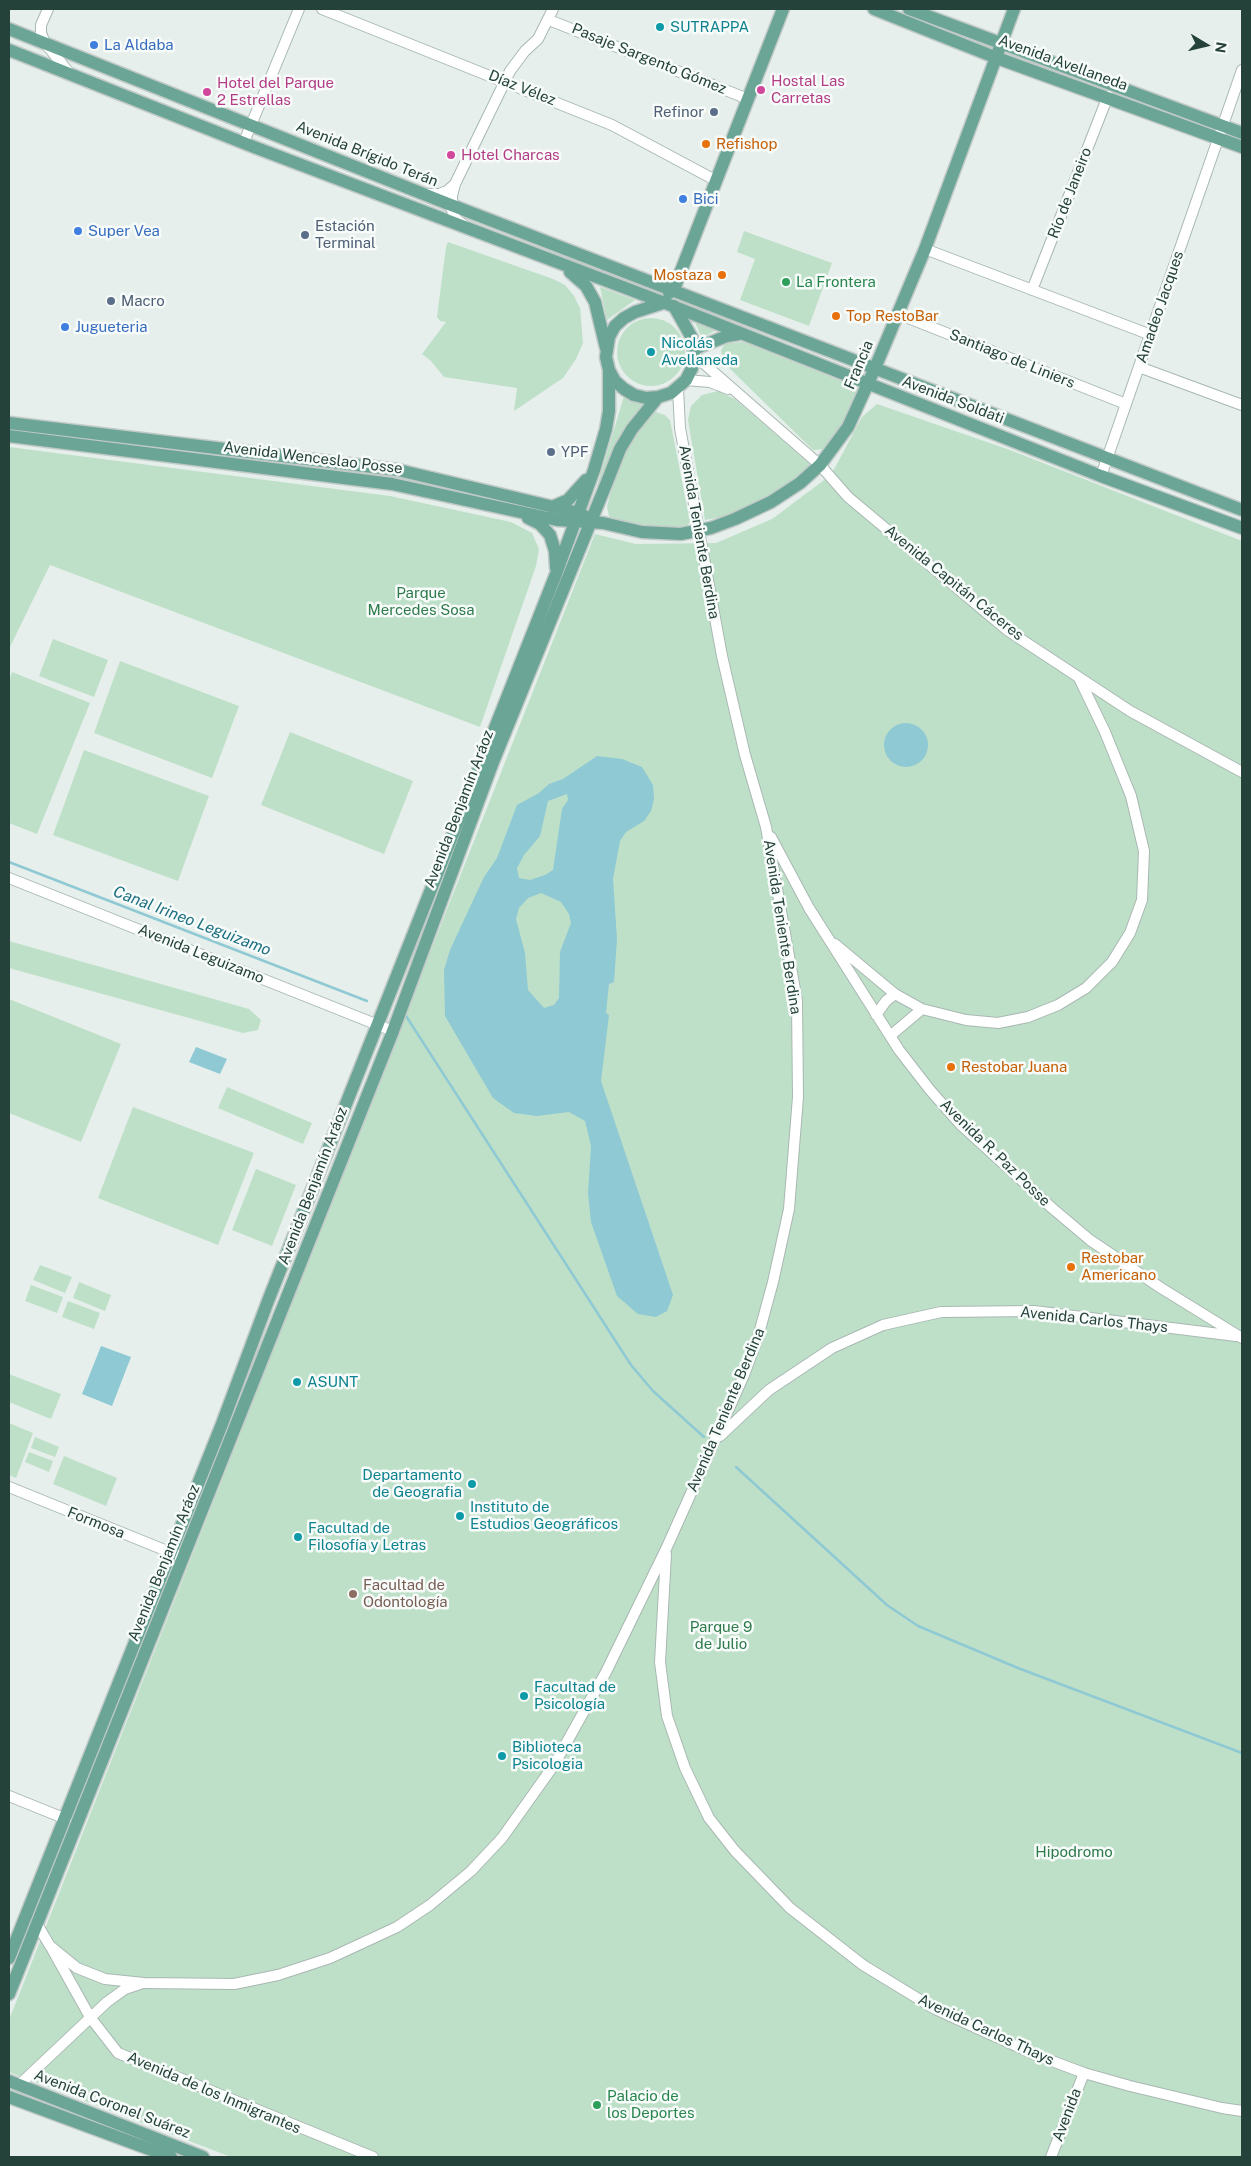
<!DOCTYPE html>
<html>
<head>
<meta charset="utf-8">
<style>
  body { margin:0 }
  #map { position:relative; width:1251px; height:2166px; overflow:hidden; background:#e6efeb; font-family:"Public Sans",sans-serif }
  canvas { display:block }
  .frame { position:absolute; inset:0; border:10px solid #24423a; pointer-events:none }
  .north { position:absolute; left:1181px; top:20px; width:50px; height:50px; -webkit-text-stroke:4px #f7fbf9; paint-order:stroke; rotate:99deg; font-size:14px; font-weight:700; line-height:20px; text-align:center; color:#24423a }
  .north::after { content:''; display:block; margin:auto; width:18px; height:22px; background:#24423a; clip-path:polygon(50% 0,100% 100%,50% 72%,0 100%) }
</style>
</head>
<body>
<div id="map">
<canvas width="1251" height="2166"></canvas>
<div class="frame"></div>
<div class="north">N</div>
</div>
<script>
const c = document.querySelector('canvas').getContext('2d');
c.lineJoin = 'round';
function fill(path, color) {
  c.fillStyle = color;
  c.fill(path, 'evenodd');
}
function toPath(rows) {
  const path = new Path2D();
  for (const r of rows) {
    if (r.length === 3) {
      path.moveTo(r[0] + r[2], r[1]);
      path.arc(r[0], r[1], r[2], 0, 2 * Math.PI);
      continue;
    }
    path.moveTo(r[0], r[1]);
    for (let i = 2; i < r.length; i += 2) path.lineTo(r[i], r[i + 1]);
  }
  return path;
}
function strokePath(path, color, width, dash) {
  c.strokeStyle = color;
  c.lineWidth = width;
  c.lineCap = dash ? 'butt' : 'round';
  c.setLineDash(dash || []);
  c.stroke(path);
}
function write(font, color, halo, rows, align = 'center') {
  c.font = font + ' "Public Sans",sans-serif';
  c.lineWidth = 5;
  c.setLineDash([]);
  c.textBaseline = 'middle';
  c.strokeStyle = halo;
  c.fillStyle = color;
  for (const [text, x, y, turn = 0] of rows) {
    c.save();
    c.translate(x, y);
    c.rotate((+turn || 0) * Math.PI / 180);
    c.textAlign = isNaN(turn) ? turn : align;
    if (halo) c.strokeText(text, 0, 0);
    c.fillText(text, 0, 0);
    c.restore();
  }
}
fill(toPath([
  [744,231,832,263,809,326,740,300,755,259,737,252],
  [448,242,553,279,565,285,574,296,580,308,583,343,576,359,563,378,514,411,517,388,444,377,431,361,422,354,446,322,440,321,437,317,446,247],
  [600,287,635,300,607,320],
  [651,352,34],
  [695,322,716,330,702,338],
  [743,342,859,388,842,425,827,449,813,450,723,362,721,350,726,343],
  [718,391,735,399,812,466,759,503,732,515,705,520,688,420,691,406,702,395],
  [624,396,642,402,643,406,618,438,592,503],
  [877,404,1010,450,1242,541,1242,2157,231,2157,9,2072,9,2020,595,534,636,544,716,543,772,519,831,475,862,417],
  [656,412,665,415,670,420,690,522,686,527,647,526,616,520,609,516,607,507,610,494,628,448,638,429,647,417],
  [9,447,390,496,511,522,532,533,539,549,536,566,480,727,50,565,9,649],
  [53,639,108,660,94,697,39,676],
  [120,661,239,706,212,778,94,733],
  [12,672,90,703,37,834,9,823,9,681],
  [290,732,413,781,384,854,261,805],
  [84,750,209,796,178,881,53,835],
  [9,941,249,1009,261,1020,258,1030,243,1033,9,968],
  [9,999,121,1044,81,1142,9,1113],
  [227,1087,312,1123,303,1144,218,1108],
  [133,1107,254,1153,218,1245,98,1198],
  [256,1169,296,1185,272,1246,232,1230],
  [40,1265,72,1277,65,1293,33,1280],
  [79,1282,111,1295,105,1311,73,1298],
  [31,1285,63,1297,57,1313,25,1301],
  [68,1301,100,1313,94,1329,62,1317],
  [9,1374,61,1394,51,1419,9,1402],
  [9,1423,33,1433,16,1478,9,1475],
  [35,1437,59,1447,55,1457,31,1448],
  [29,1452,53,1461,49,1472,25,1462],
  [64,1456,117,1478,106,1506,53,1484]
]), '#bfe0c8');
fill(toPath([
  [906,745,22],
  [597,756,622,759,642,767,653,785,654,799,651,811,644,821,626,832,620,841,613,879,617,939,614,982,609,984,606,1013,609,1015,601,1081,673,1295,667,1311,656,1317,638,1314,617,1296,591,1222,588,1193,591,1146,585,1121,569,1112,537,1116,514,1113,493,1098,445,1016,444,970,450,950,484,877,497,858,517,805,539,793,549,784,563,779],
  [567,794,568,800,562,809,553,870,545,875,530,880,519,878,517,868,524,855,540,836,548,801],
  [541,893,561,902,569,914,571,923,560,952,559,998,554,1005,544,1008,528,990,525,953,516,919,519,908,528,898],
  [196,1047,227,1059,220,1074,189,1062],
  [101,1346,131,1357,112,1406,82,1394]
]), '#8ec9d4');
strokePath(toPath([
  [9,862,367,1001],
  [406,1016,631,1365,653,1391,704,1437],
  [736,1467,887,1605,918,1626,1018,1668,1242,1753]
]), '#8ec9d4', 2.5);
const minor = toPath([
  [48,9,41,25,41,33,45,43,71,75],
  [322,9,612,125,715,180],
  [549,20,748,99],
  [244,142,299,9],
  [426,194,439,194,447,191,455,184],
  [465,226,456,219,452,210,452,196,455,184,510,71,525,51,538,39,553,9],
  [925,249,1151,335],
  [1032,290,1108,96],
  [898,314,1126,404],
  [694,355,820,465,848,497,1007,630,1130,711,1242,772],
  [1139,367,1242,405],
  [686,380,710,382,728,389],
  [1101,476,1242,70],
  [771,837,809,908,899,1050,930,1090,960,1124,1052,1208,1090,1240,1161,1288,1242,1338],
  [9,878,393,1031],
  [835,944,895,994,922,1009,966,1020,998,1023,1028,1017,1058,1005,1086,988,1112,962,1130,933,1142,900,1144,851,1131,796,1105,732,1079,678],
  [876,1015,886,1001,895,994],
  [890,1036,922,1009],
  [720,1436,769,1390,832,1348,883,1325,941,1312,1034,1311,1236,1336],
  [9,1487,177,1555],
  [666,1554,660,1662,667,1716,685,1768,709,1818,735,1851,790,1908,863,1965,935,2009,1036,2055,1084,2073,1130,2086,1222,2108,1242,2111],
  [9,1796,66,1819],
  [37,1924,50,1946,77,1968,105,1979,144,1983,234,1984,278,1975,330,1958,397,1927,430,1905,471,1871,502,1838,554,1765,606,1672,666,1549,744,1375,758,1337,773,1282,789,1209,798,1097,797,1001,766,827,745,755,722,656,680,428,678,388],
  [52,1949,90,2017,118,2053,373,2157],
  [19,2085,107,2002,125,1989,140,1984],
  [1051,2157,1084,2073]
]);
const major = toPath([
  [874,9,997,58,1242,147],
  [909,9,1242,133],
  [9,29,446,203,1242,510],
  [9,50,254,147,665,303,1101,476,1242,528],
  [570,272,586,286,595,302,606,348],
  [669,293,674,289,783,9],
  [666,302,635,312,624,318,615,326,609,337,606,357,609,370,615,381,624,389,634,395,646,398,658,397,671,393,686,380,692,368,694,355,692,338,674,306],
  [694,349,727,336,739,334],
  [9,423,398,470,579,513,586,517],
  [9,436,392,484,557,520,603,523,642,532,681,534,711,528,735,519,771,502,800,483,820,465,848,427,875,368,925,249,1014,9],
  [552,507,568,500,586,480],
  [528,518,540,524,550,535,555,551,556,568],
  [9,1958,222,1424,268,1301,556,574,594,470,606,429,609,411,609,370],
  [9,1994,393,1031,493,762,609,477,620,449,632,429,658,397],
  [9,2081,203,2157],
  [9,2097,171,2157]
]);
strokePath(minor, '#a8b8b2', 12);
strokePath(major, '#c2cac8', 15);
strokePath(minor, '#fff', 10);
strokePath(major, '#6aa596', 12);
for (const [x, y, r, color] of [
  [660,27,5,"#0f9aa8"],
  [94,45,5,"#3f7fe0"],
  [761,90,5,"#d1479c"],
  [207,92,5,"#d1479c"],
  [714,112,5,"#5c6f8a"],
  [706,144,5,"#e8710a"],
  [451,155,5,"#d1479c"],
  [683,199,5,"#3f7fe0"],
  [78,231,5,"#3f7fe0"],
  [305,235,5,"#5c6f8a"],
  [722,275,5,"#e8710a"],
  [786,282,5,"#2e9e5b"],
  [111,301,5,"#5c6f8a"],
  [836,316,5,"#e8710a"],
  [65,327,5,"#3f7fe0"],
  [651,352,5,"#0f9aa8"],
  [551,452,5,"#5c6f8a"],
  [951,1067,5,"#e8710a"],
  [1071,1267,5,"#e8710a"],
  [297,1382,5,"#0f9aa8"],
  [472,1484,5,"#0f9aa8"],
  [460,1516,5,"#0f9aa8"],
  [298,1537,5,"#0f9aa8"],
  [353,1594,5,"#8d6e63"],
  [524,1696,5,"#0f9aa8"],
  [502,1756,5,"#0f9aa8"],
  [597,2105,5,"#2e9e5b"]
]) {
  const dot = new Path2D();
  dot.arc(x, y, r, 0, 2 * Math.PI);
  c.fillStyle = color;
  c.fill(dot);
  strokePath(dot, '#f7fbf9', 2);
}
write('15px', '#0d838f', '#f7fbf9', [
  ["SUTRAPPA",670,27],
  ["Nicolás",661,343],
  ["Avellaneda",661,360],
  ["ASUNT",307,1382],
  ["Departamento",462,1475,"right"],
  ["de Geografia",462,1492,"right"],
  ["Instituto de",470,1507],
  ["Estudios Geográficos",470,1524],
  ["Facultad de",308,1528],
  ["Filosofía y Letras",308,1545],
  ["Facultad de",534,1687],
  ["Psicología",534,1704],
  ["Biblioteca",512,1747],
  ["Psicologia",512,1764]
], 'left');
write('15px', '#366cbe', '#f7fbf9', [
  ["La Aldaba",104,45],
  ["Bici",693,199],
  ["Super Vea",88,231],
  ["Jugueteria",75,327]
], 'left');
write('15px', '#24423a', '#f7fbf9', [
  ["Pasaje Sargento Gómez",649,59,22],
  ["Avenida Avellaneda",1063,63,20],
  ["Díaz Vélez",522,88,22],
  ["Avenida Brígido Terán",367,154,22],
  ["Río de Janeiro",1070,193,-69],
  ["Amadeo Jacques",1160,307,-71],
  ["Santiago de Liniers",1012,359,22],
  ["Francia",859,365,-67],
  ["Avenida Soldati",953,400,21],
  ["Avenida Wenceslao Posse",313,458,7],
  ["Avenida Teniente Berdina",699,532,80],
  ["Avenida Capitán Cáceres",954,583,39],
  ["Avenida Benjamín Aráoz",459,809,-69],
  ["Avenida Teniente Berdina",782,927,81],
  ["Avenida Leguizamo",201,954,22],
  ["Avenida R. Paz Posse",995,1153,44],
  ["Avenida Benjamín Aráoz",313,1186,-69],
  ["Avenida Carlos Thays",1094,1320,6],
  ["Avenida Teniente Berdina",726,1410,-67],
  ["Formosa",96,1523,22],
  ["Avenida Benjamín Aráoz",164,1563,-68],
  ["Avenida Carlos Thays",986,2030,25],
  ["Avenida de los Inmigrantes",214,2093,23],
  ["Avenida Coronel Suárez",112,2104,21],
  ["Avenida",1067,2115,-69]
]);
write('15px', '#b23c85', '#f7fbf9', [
  ["Hostal Las",771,81],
  ["Carretas",771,98],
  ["Hotel del Parque",217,83],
  ["2 Estrellas",217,100],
  ["Hotel Charcas",461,155]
], 'left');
write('15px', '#4e5e75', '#f7fbf9', [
  ["Refinor",704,112,"right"],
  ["Estación",315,226],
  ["Terminal",315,243],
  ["Macro",121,301],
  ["YPF",561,452]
], 'left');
write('15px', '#c56008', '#f7fbf9', [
  ["Refishop",716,144],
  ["Mostaza",712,275,"right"],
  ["Top RestoBar",846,316],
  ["Restobar Juana",961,1067],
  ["Restobar",1081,1258],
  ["Americano",1081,1275]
], 'left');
write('15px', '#27864d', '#f7fbf9', [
  ["La Frontera",796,282],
  ["Palacio de",607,2096],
  ["los Deportes",607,2113]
], 'left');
write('15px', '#2d7a4b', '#f7fbf9', [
  ["Parque",421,593],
  ["Mercedes Sosa",421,610],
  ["Parque 9",721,1627],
  ["de Julio",721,1644],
  ["Hipodromo",1074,1852]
]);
write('15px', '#785e54', '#f7fbf9', [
  ["Facultad de",363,1585],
  ["Odontología",363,1602]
], 'left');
write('italic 16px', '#1c6f80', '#f7fbf9', [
  ["Canal Irineo Leguizamo",192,921,21]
]);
</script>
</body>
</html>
